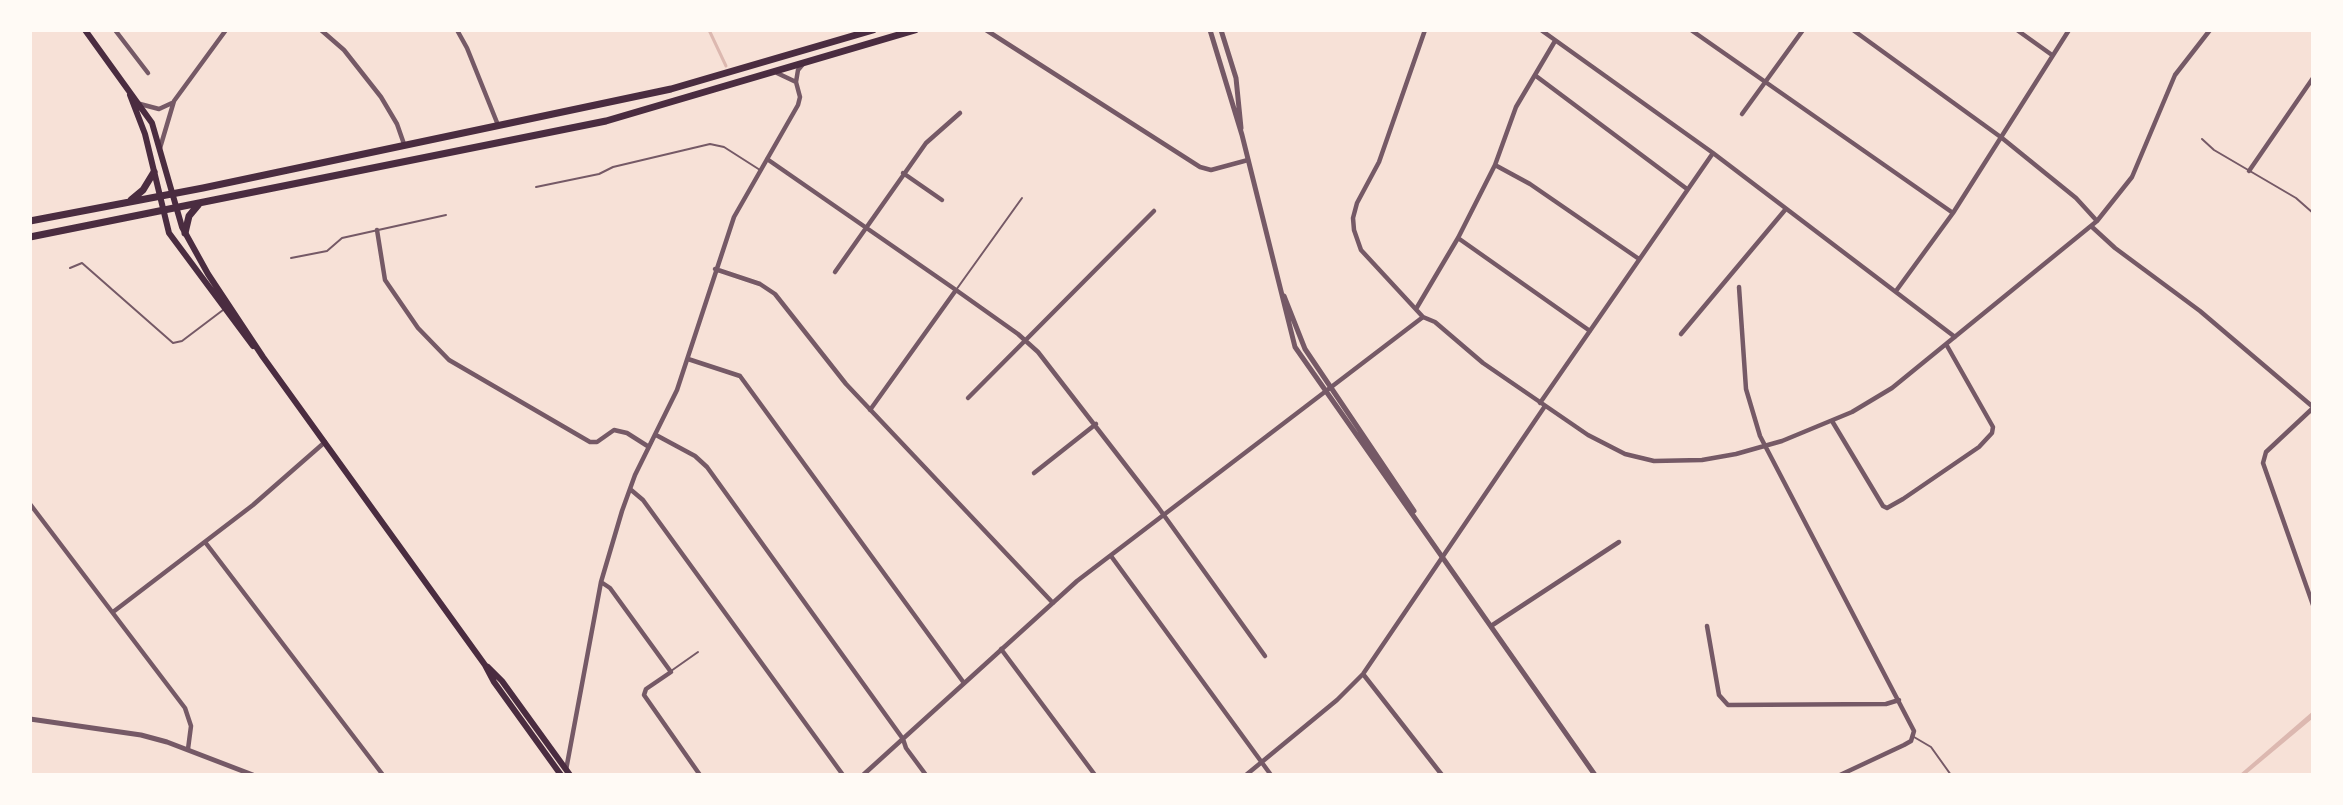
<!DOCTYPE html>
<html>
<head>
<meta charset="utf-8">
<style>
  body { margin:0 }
  #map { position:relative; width:2343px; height:805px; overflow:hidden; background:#f7e1d7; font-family:Overpass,sans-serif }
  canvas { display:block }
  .frame { position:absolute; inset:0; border:32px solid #fffaf5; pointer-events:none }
</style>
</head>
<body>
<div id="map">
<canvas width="2343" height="805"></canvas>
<div class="frame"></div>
</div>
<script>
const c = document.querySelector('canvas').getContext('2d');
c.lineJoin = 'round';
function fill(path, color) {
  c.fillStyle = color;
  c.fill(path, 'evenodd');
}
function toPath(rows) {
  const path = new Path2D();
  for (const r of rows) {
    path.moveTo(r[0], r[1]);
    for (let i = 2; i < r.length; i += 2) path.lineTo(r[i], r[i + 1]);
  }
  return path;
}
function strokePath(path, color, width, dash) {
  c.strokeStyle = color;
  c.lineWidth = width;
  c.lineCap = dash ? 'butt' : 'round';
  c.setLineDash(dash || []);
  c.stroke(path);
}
fill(toPath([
  [2313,711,2312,719,2245,775,2239,775]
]), '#dcb8b0');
strokePath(toPath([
  [709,30,726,66]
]), '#dcb8b0', 3);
strokePath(toPath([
  [2202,139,2214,150,2296,198,2313,213],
  [536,187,599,174,613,167,710,144,724,147,760,170],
  [291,258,327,251,342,238,446,215],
  [70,268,82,263,173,343,182,341,223,310],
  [956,290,1022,198],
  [671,671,698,652],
  [1914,737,1931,747,1951,775]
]), '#755966', 2);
strokePath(toPath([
  [115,30,148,73],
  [321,30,344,50,381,97,397,124,404,144],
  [457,30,467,48,498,125],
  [986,30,1200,167,1211,170,1248,160],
  [1541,30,1713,153,1955,337],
  [1691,30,1953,213],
  [1853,30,2002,138,2076,198,2097,221],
  [2017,30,2052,55],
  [777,73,796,82],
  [1536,76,1687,189],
  [140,104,159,109,172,103],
  [1742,114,1803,30],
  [160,148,174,101,226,30],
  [767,159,956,290,1018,334,1038,352,1158,507,1265,656],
  [1495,165,1530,184,1639,259],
  [2249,171,2313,78],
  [903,173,942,200],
  [2091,226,2115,248,2200,311,2313,407],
  [377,230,385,280,418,328,449,360,590,442,597,442,614,430,627,433,649,447],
  [1458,238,1590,331],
  [715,269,760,284,775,294,846,384,1053,603],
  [835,272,926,143,960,113],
  [1739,287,1746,389,1760,436,1914,731,1911,741,1904,745,1840,775],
  [1896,291,1953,213,2069,30],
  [1416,309,1458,238,1495,165,1516,107,1555,41],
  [1423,317,1435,322,1483,363,1588,435,1625,454,1654,461,1702,460,1736,454,1782,441,1852,412,1892,388,2097,221,2132,177,2175,75,2210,30],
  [1423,317,1361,250,1354,230,1353,218,1357,203,1379,162,1425,30],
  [1681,334,1785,210],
  [688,359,740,376,964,683],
  [968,398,1154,211],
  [1540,403,1713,153],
  [2313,408,2266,452,2263,463,2313,605],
  [870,410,956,290],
  [1832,421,1883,506,1887,508,1903,499,1979,447,1992,433,1993,427,1946,344],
  [656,435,695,456,707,467,903,739,906,748,926,775],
  [1034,473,1096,424],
  [630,489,643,500,843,775],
  [30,504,185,708,191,726,188,749],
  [205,542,383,775],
  [1111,556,1271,775],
  [601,582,610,588,671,672,646,689,644,695,700,775],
  [113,612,253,505,325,442],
  [1491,626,1619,542],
  [1707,626,1719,695,1728,705,1886,704,1899,700],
  [1001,649,1095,775],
  [1363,674,1442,775],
  [566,770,601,582,622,511,635,475,677,390,734,217,798,105,800,97,796,82,798,70,803,64],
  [863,775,1077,581,1423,317],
  [1246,775,1337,700,1363,674,1545,406]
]), '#755966', 4.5);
strokePath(toPath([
  [1210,30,1242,135,1295,347,1595,775],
  [1221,30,1236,78,1241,128],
  [1284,296,1305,349,1414,511],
  [30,719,141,735,167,742,253,775]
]), '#755966', 5);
strokePath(toPath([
  [85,30,152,123,182,227,208,274,263,357,485,665,494,682,561,775],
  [130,95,145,134,169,233,253,346],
  [488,667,502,681,570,775]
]), '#4a2c40', 6);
strokePath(toPath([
  [131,200,143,190,154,172],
  [30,221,203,188,671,89,873,30],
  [185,233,189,216,199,204],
  [30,237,606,121,915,30]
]), '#4a2c40', 7);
</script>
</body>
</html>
